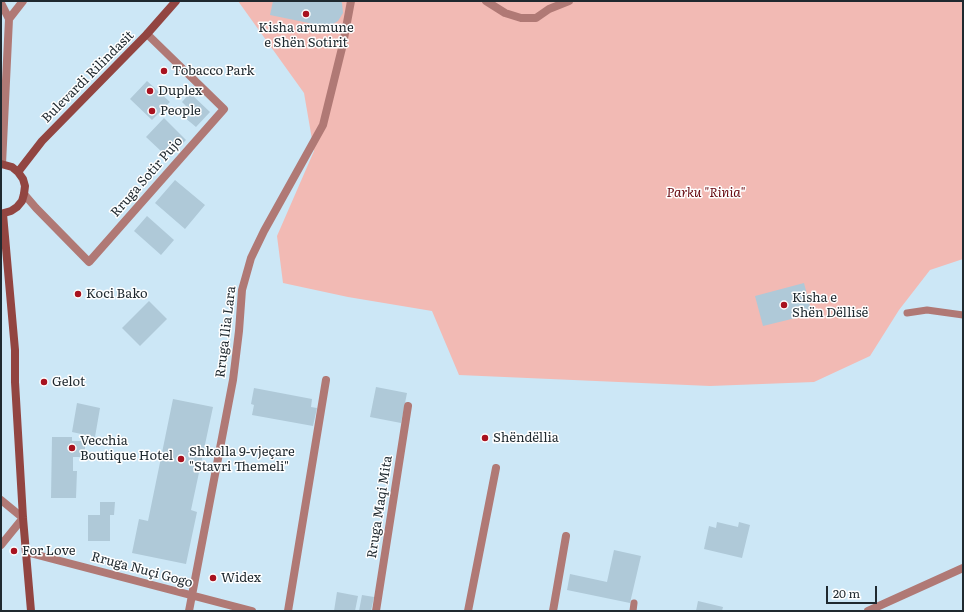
<!DOCTYPE html>
<html>
<head>
<meta charset="utf-8">
<style>
  body { margin:0 }
  #map { position:relative; width:964px; height:612px; overflow:hidden; background:#cce7f6; font-family:Literata,serif }
  canvas { display:block }
  .frame { position:absolute; inset:0; border:2px solid #1f292f; pointer-events:none }
  .scale { position:absolute; left:826px; top:586px; width:51px; height:18px; box-sizing:border-box; border:2px solid #1f292f; border-top:0; padding-left:5px; font-size:12px; line-height:14px; white-space:nowrap; color:#1f292f; -webkit-text-stroke:3px #fff; paint-order:stroke }
</style>
</head>
<body>
<div id="map">
<canvas width="964" height="612"></canvas>
<div class="frame"></div>
<div class="scale">20 m</div>
</div>
<script>
const c = document.querySelector('canvas').getContext('2d');
c.lineJoin = 'round';
function fill(path, color) {
  c.fillStyle = color;
  c.fill(path, 'evenodd');
}
function toPath(rows) {
  const path = new Path2D();
  for (const r of rows) {
    path.moveTo(r[0], r[1]);
    for (let i = 2; i < r.length; i += 2) path.lineTo(r[i], r[i + 1]);
  }
  return path;
}
function strokePath(path, color, width, dash) {
  c.strokeStyle = color;
  c.lineWidth = width;
  c.lineCap = dash ? 'butt' : 'round';
  c.setLineDash(dash || []);
  c.stroke(path);
}
function write(font, color, halo, rows, align = 'center') {
  c.font = font + ' Literata,serif';
  c.lineWidth = 3;
  c.setLineDash([]);
  c.textBaseline = 'middle';
  c.strokeStyle = halo;
  c.fillStyle = color;
  for (const [text, x, y, turn = 0] of rows) {
    c.save();
    c.translate(x, y);
    c.rotate((+turn || 0) * Math.PI / 180);
    c.textAlign = isNaN(turn) ? turn : align;
    if (halo) c.strokeText(text, 0, 0);
    c.fillText(text, 0, 0);
    c.restore();
  }
}
fill(toPath([
  [238,1,963,1,963,259,930,270,899,310,870,356,814,382,710,386,459,375,432,311,348,297,283,283,277,236,314,151,304,93]
]), '#f2bab4');
fill(toPath([
  [273,1,341,1,342,3,343,13,338,21,328,27,270,15],
  [147,81,170,102,152,120,130,99],
  [190,93,210,112,196,127,184,117,190,110,182,102],
  [164,118,186,140,174,152,168,147,163,153,146,137],
  [175,180,205,205,185,229,155,203],
  [147,216,174,240,161,255,134,231],
  [804,283,812,314,763,326,755,296],
  [149,301,167,319,140,346,122,328],
  [376,387,407,393,401,423,370,417],
  [254,388,312,399,311,407,317,408,313,426,252,415,254,405,251,404],
  [173,399,213,407,191,510,197,512,186,564,132,553,139,519,148,521],
  [77,403,100,408,95,437,72,432],
  [52,437,72,437,72,441,85,441,85,457,73,457,73,471,77,471,76,498,51,498],
  [100,502,115,502,114,515,110,515,110,541,88,541,88,515,100,515],
  [717,522,738,527,739,522,750,525,742,558,704,549,709,526,716,528],
  [614,550,641,556,630,603,567,590,570,574,607,582],
  [337,592,358,596,355,611,334,611],
  [362,595,374,597,371,611,359,611],
  [698,601,723,607,722,611,696,611]
]), '#afc9d8');
strokePath(toPath([
  [907,313,927,310,963,315],
  [633,611,634,603]
]), '#b07975', 7);
strokePath(toPath([
  [486,1,505,13,521,18,536,18,549,9,569,1],
  [1,3,9,19,2,164],
  [9,19,23,1],
  [24,194,36,208,89,262,224,109,147,34],
  [1,500,23,518,1,545],
  [26,552,252,611],
  [189,611,233,380,239,331,242,290,251,258,264,231,323,125,343,44,351,1],
  [288,611,326,380],
  [376,611,408,406],
  [468,611,496,468],
  [553,611,566,536],
  [868,611,963,568]
]), '#b07975', 8);
strokePath(toPath([
  [1,164,12,167,18,172,23,179,25,186,24,194,22,201,17,207,11,211,1,214],
  [18,172,42,141,147,34,176,1],
  [3,214,15,350,15,382,23,518,31,611]
]), '#924541', 8);
for (const [x, y, r, color] of [
  [306,14,4,"#a8121f"],
  [164,71,4,"#a8121f"],
  [150,91,4,"#a8121f"],
  [152,111,4,"#a8121f"],
  [78,294,4,"#a8121f"],
  [784,305,4,"#a8121f"],
  [44,382,4,"#a8121f"],
  [485,438,4,"#a8121f"],
  [72,448,4,"#a8121f"],
  [181,459,4,"#a8121f"],
  [14,551,4,"#a8121f"],
  [213,578,4,"#a8121f"]
]) {
  const dot = new Path2D();
  dot.arc(x, y, r, 0, 2 * Math.PI);
  c.fillStyle = color;
  c.fill(dot);
  strokePath(dot, '#fff', 1.5);
}
write('13px', '#1f292f', '#fff', [
  ["Kisha arumune",306,28,"center"],
  ["e Shën Sotirit",306,43,"center"],
  ["Tobacco Park",172,71],
  ["Duplex",158,91],
  ["People",160,111],
  ["Koci Bako",86,294],
  ["Kisha e",792,298],
  ["Shën Dëllisë",792,313],
  ["Gelot",52,382],
  ["Shëndëllia",493,438],
  ["Vecchia",80,441],
  ["Boutique Hotel",80,456],
  ["Shkolla 9-vjeçare",189,452],
  ["\"Stavri Themeli\"",189,467],
  ["For Love",22,551],
  ["Widex",221,578]
], 'left');
write('13px', '#1f292f', '#fff', [
  ["Bulevardi Rilindasit",88,77,-45],
  ["Rruga Sotir Pujo",147,177,-49],
  ["Rruga Ilia Lara",226,332,-83],
  ["Rruga Maqi Mita",380,507,-81],
  ["Rruga Nuçi Gogo",142,570,15]
]);
write('italic 13px', '#66080f', '#fff', [
  ["Parku \"Rinia\"",706,193]
]);
</script>
</body>
</html>
